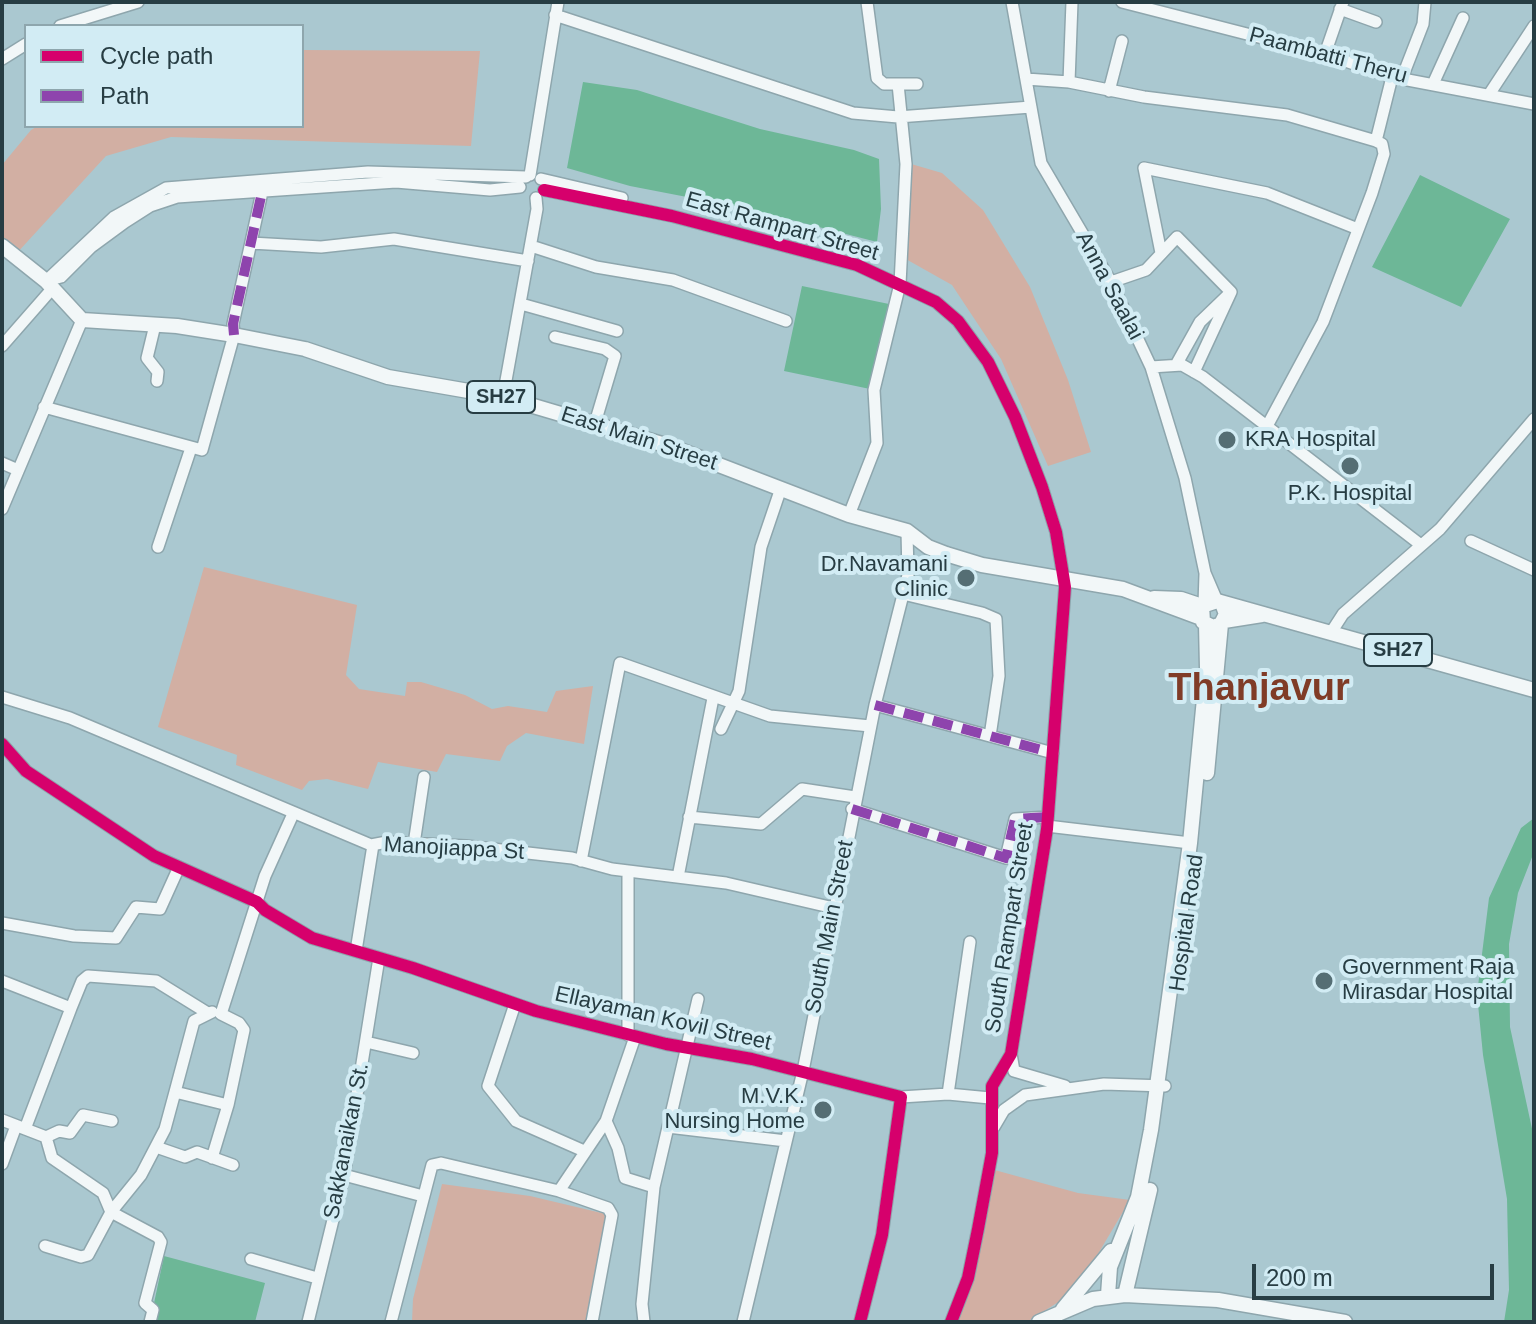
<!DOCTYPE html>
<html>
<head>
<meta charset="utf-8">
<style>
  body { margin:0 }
  #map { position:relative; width:1536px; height:1324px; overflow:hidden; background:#aac8d0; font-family:Arial,sans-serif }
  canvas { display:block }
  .frame { position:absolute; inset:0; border:4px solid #273d43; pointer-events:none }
  .legend { position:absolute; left:24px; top:24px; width:280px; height:104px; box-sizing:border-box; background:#d2ecf4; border:2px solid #8ea6ad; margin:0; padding:10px 14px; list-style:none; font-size:24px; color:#273d43 }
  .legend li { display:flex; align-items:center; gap:16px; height:40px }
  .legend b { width:40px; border:2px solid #8ea6ad }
  .scale { position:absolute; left:1252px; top:1264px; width:242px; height:36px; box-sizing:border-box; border:4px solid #273d43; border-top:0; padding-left:10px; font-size:24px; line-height:28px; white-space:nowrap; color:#273d43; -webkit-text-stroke:6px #d2ecf4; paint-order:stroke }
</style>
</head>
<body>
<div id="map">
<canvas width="1536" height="1324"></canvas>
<div class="frame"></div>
<ul class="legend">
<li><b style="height:10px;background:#d6006c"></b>Cycle path</li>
<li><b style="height:10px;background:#8e44ad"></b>Path</li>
</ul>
<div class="scale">200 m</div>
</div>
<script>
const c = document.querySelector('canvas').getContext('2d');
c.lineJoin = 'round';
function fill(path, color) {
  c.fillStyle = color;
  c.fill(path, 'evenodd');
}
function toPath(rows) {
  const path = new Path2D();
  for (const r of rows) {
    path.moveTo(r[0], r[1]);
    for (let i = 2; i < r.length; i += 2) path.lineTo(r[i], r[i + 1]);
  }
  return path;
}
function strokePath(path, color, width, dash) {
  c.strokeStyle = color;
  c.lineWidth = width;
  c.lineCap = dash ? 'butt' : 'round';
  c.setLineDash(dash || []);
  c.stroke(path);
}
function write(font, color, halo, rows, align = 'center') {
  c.font = font + ' Arial,sans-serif';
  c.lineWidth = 8;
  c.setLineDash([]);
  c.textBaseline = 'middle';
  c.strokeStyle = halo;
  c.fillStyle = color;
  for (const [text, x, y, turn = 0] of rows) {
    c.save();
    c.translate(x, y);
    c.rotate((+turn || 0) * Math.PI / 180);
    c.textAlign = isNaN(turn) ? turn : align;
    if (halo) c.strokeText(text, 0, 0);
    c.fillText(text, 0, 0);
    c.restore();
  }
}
fill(toPath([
  [302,50,480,51,471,146,171,137,106,156,16,254,2,244,2,165,31,130,38,126,302,126],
  [901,161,942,173,983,210,1030,287,1068,380,1091,452,1048,466,1001,359,952,285,904,258],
  [204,567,357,605,346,675,359,689,405,696,407,682,421,682,465,695,492,709,508,706,547,712,556,691,593,686,584,744,526,733,507,746,500,761,446,754,437,772,378,762,368,789,327,779,309,781,302,790,236,765,237,755,158,727],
  [991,1169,1078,1193,1130,1200,1092,1264,1060,1301,1027,1322,955,1322],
  [442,1184,530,1196,610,1215,586,1322,412,1322,413,1299]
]), '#d2afa3');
fill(toPath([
  [583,82,637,90,760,129,854,150,879,159,881,209,877,242,749,209,630,186,567,168],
  [1420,175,1510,219,1461,307,1372,267],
  [802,286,889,304,870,389,784,371],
  [1534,818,1534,852,1518,893,1509,944,1510,1027,1534,1138,1534,1322,1504,1322,1509,1290,1507,1199,1483,1055,1477,994,1489,898,1521,828],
  [164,1256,265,1283,255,1322,150,1322]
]), '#6db797');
const minor = toPath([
  [867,2,877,78,884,84,917,84],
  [1012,2,1041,163,1111,282,1151,367,1185,478,1205,573,1217,601],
  [1072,2,1069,82,1144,97,1287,115,1376,141],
  [1122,2,1325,54,1392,77,1534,104],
  [1340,9,1376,22],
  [555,15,853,113,898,117,1031,107],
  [60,26,138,2],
  [1325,54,1343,2],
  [2,59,26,44],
  [1402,78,1423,24,1425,2],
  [1026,79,1069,82],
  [1433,84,1463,18],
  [1109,91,1122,41],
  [1490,93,1534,26],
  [530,175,558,2],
  [541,179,622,198],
  [544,190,672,216,857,265,936,302,958,321,988,362,1015,417,1042,487,1056,532,1065,587,1047,829,1011,1054,992,1086,992,1153,978,1229,968,1278,951,1322],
  [251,243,321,247,394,239,528,261],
  [531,246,596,267,673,280,786,321],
  [1161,253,1144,168,1267,193,1358,229],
  [46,281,114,217,166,188,368,172,526,177],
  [46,281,61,277,91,247,125,222,150,206,177,197,396,182,490,190,520,187],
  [1111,282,1146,270,1177,237,1231,292,1194,372],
  [521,304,617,331],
  [155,325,147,358,158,372,157,381],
  [555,337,605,349,615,356,595,423],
  [2,346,51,290],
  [1176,365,1200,322,1227,296],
  [1151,367,1182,365,1203,377,1421,545],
  [503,397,537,209,536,198],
  [44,407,202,450,234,335,233,324,262,192],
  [1266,428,1323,322,1372,193,1384,154,1382,144,1376,141,1392,77],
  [2,463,18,470],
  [2,509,82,320],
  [849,515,877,443,874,390,900,284,906,164,898,84],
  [1471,541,1534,570],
  [158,547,191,448],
  [903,594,982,613,996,619,999,676,990,736],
  [1204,604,1205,574],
  [1332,631,1343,614,1440,529,1534,419],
  [2,697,70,718,371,845,387,842,466,846,572,858,612,869,726,883,834,908],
  [875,705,1053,753],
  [721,729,739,691,761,547,781,488],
  [2,744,26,771,154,856,257,902,265,910,312,938,413,968,536,1011,666,1044,752,1059,901,1097,882,1235,860,1322],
  [852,809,1006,858,1015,819,1048,817],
  [689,817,761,824,802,789,855,797],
  [1047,826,1190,843],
  [414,844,424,777],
  [581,861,620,663,770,716,870,726],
  [628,871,628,1035],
  [678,877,713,698],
  [2,923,74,936,116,938,136,907,160,909,179,867],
  [356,951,373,845],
  [2,981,71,1008,25,1129],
  [515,1004,488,1086,516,1121,584,1151],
  [71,1008,82,981,88,976,156,981,206,1012],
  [366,1042,413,1053],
  [1011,1054,1014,1071,1065,1086],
  [175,1092,194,1021,212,1012],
  [948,1094,970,942],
  [901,1097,948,1094,990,1098],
  [2,1120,46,1137,52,1158,103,1193,111,1212,158,1237,161,1242,145,1303,153,1310,150,1322],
  [606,1121,618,1148,625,1178,654,1187],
  [668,1127,786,1141],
  [994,1127,1004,1110,1025,1095,1104,1084,1165,1086],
  [46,1137,59,1131,70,1133,83,1115,112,1121],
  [156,1147,185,1157,197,1152,233,1165],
  [212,1158,228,1105],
  [2,1164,16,1126],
  [344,1175,423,1196],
  [559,1191,608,1208,612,1215,592,1322],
  [45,1246,81,1257,88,1255,111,1212,141,1175,165,1129,175,1092,228,1105,244,1030,239,1023,221,1014,265,876,293,814],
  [251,1259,317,1278],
  [308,1322,344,1175,379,958],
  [391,1322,432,1165,441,1163,559,1191,606,1121,635,1037],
  [644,1322,642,1304,654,1187,698,999],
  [743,1322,803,1071,875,705,908,575,907,531]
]);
const major = toPath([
  [2,246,46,281,82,320,177,326,234,335,305,349,388,377,503,397,672,447,849,515,907,531,928,547,946,554,982,565,1123,589,1201,618],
  [1154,598,1181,599,1202,606],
  [1223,606,1226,614,1221,624,1213,627,1203,622,1202,606,1217,601,1534,690],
  [1224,621,1262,615],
  [1207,773,1221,624],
  [1108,1295,1110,1267,1138,1197,1151,1130,1190,843,1207,668,1206,624],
  [1125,1295,1150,1190],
  [1063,1309,1111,1251],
  [1039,1322,1093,1299,1125,1295,1218,1300,1345,1322]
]);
strokePath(minor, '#8ea6ad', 14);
strokePath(major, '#8ea6ad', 17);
strokePath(minor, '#f2f7f8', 11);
strokePath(major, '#f2f7f8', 14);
strokePath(toPath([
  [234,335,233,324,262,192],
  [875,705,1053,753],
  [852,809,1006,858,1015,819,1048,817]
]), '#8e44ad', 10, [20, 10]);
strokePath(toPath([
  [544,190,672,216,857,265,936,302,958,321,988,362,1015,417,1042,487,1056,532,1065,587,1047,829,1011,1054,992,1086,992,1153,978,1229,968,1278,951,1322],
  [2,744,26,771,154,856,257,902,265,910,312,938,413,968,536,1011,666,1044,752,1059,901,1097,882,1235,860,1322]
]), '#d6006c', 12);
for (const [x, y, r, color] of [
  [1227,440,10,"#556e74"],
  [1350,466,10,"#556e74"],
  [966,578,10,"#556e74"],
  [1324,981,10,"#556e74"],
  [823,1110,10,"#556e74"]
]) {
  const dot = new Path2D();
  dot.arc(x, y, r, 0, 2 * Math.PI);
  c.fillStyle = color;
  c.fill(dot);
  strokePath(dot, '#d2ecf4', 3);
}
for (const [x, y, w] of [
  [501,397,68],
  [1398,650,68]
]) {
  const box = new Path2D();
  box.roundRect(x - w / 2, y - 16, w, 32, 6);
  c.fillStyle = '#d2ecf4';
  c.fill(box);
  strokePath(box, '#273d43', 2);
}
write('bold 20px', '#273d43', null, [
  ["SH27",501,397],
  ["SH27",1398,650]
]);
write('22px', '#273d43', '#d2ecf4', [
  ["Paambatti Theru",1328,56,15],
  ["East Rampart Street",782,227,16],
  ["Anna Saalai",1109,286,62],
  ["East Main Street",639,439,18],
  ["Manojiappa St",454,849,3],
  ["Hospital Road",1187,923,-82],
  ["South Main Street",830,927,-79],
  ["South Rampart Street",1010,928,-81],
  ["Ellayaman Kovil Street",663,1019,13],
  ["Sakkanaikan St.",347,1141,-79]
]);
write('22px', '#273d43', '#d2ecf4', [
  ["KRA Hospital",1245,440],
  ["P.K. Hospital",1350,494,"center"],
  ["Dr.Navamani",948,565,"right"],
  ["Clinic",948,590,"right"],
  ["Government Raja",1342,968],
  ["Mirasdar Hospital",1342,993],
  ["M.V.K.",805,1097,"right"],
  ["Nursing Home",805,1122,"right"]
], 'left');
write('bold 38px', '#803c27', '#d2ecf4', [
  ["Thanjavur",1259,690]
]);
</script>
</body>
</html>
